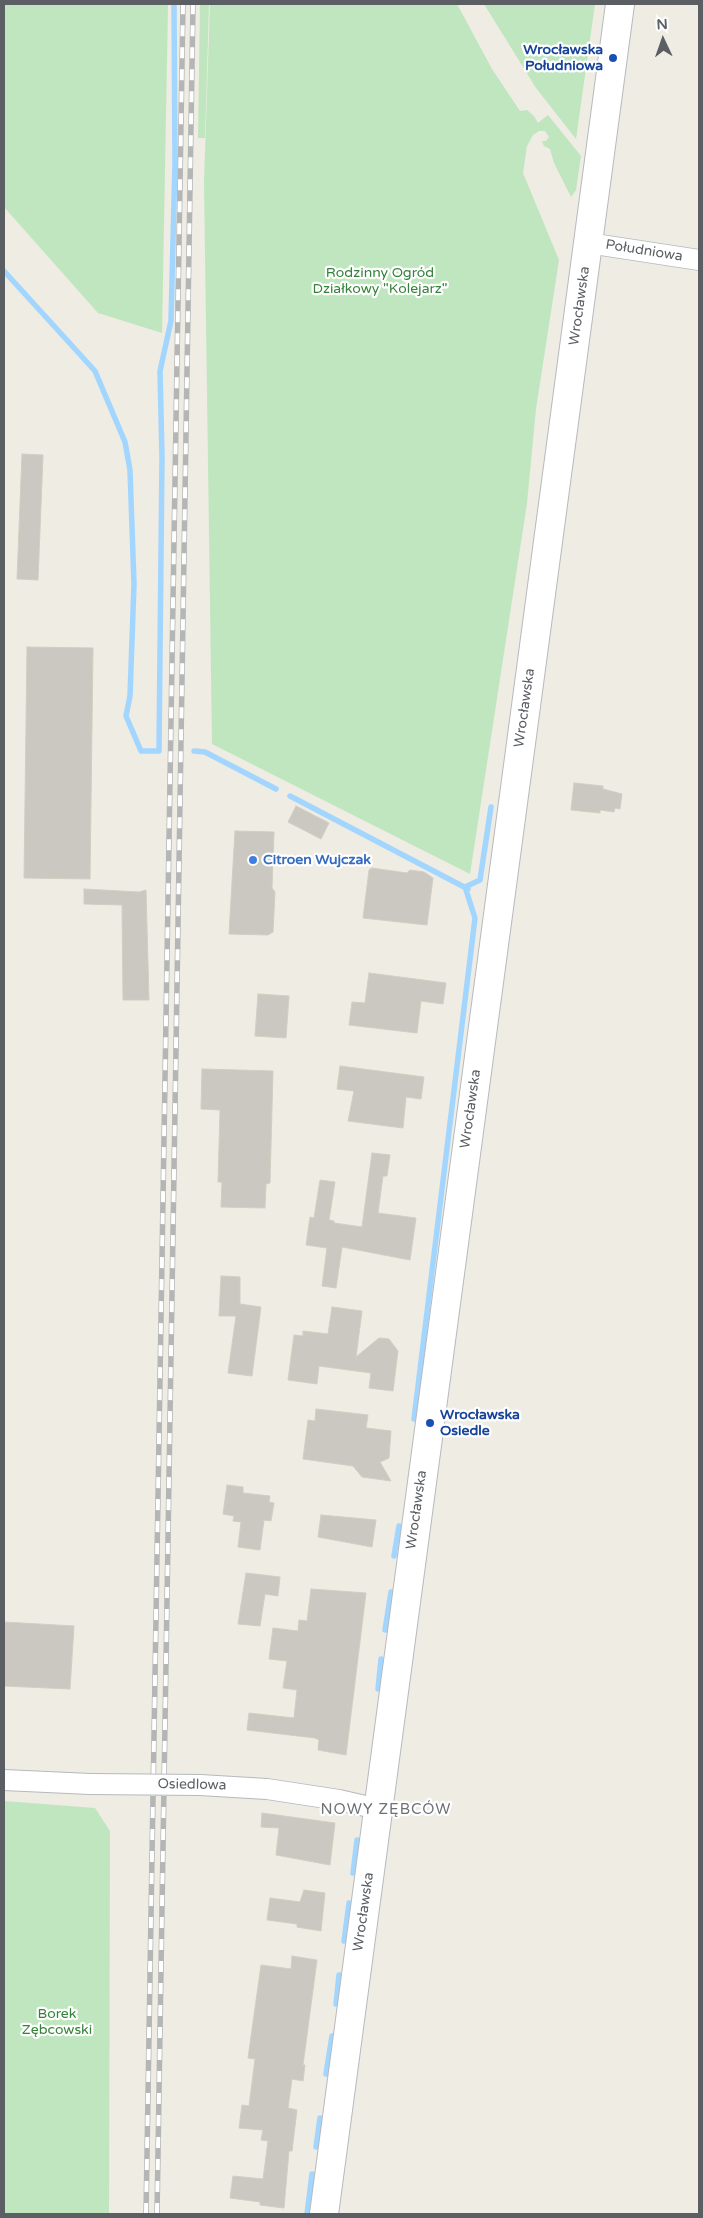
<!DOCTYPE html>
<html>
<head>
<meta charset="utf-8">
<style>
  body { margin:0 }
  #map { position:relative; width:703px; height:2218px; overflow:hidden; background:#eeece3; font-family:"Varela Round",sans-serif }
  canvas { display:block }
  .frame { position:absolute; inset:0; border:5px solid #5b5f64; pointer-events:none }
  .north { position:absolute; left:638px; top:15px; width:50px; height:50px; -webkit-text-stroke:4px #fff; paint-order:stroke; rotate:357deg; font-size:14px; font-weight:700; line-height:20px; text-align:center; color:#5b5f64 }
  .north::after { content:''; display:block; margin:auto; width:18px; height:22px; background:#5b5f64; clip-path:polygon(50% 0,100% 100%,50% 72%,0 100%) }
</style>
</head>
<body>
<div id="map">
<canvas width="703" height="2218"></canvas>
<div class="frame"></div>
<div class="north">N</div>
</div>
<script>
const c = document.querySelector('canvas').getContext('2d');
c.lineJoin = 'round';
function fill(path, color) {
  c.fillStyle = color;
  c.fill(path, 'evenodd');
}
function toPath(rows) {
  const path = new Path2D();
  for (const r of rows) {
    path.moveTo(r[0], r[1]);
    for (let i = 2; i < r.length; i += 2) path.lineTo(r[i], r[i + 1]);
  }
  return path;
}
function strokePath(path, color, width, dash) {
  c.strokeStyle = color;
  c.lineWidth = width;
  c.lineCap = dash ? 'butt' : 'round';
  c.setLineDash(dash || []);
  c.stroke(path);
}
function write(font, color, halo, rows, align = 'center') {
  c.font = font + ' "Varela Round",sans-serif';
  c.lineWidth = 4.5;
  c.setLineDash([]);
  c.textBaseline = 'middle';
  c.strokeStyle = halo;
  c.fillStyle = color;
  for (const [text, x, y, turn = 0] of rows) {
    c.save();
    c.translate(x, y);
    c.rotate((+turn || 0) * Math.PI / 180);
    c.textAlign = isNaN(turn) ? turn : align;
    if (halo) c.strokeText(text, 0, 0);
    c.fillText(text, 0, 0);
    c.restore();
  }
}
fill(toPath([
  [4,4,168,4,162,333,98,313,4,207],
  [200,4,209,4,205,138,198,138],
  [210,4,457,4,492,69,520,111,527,110,534,116,538,123,548,115,581,156,576,190,571,197,554,163,550,149,544,146,542,141,546,141,549,137,545,131,539,131,533,135,527,146,523,173,559,260,536,409,527,503,470,874,212,744,204,182],
  [484,4,595,4,576,139,536,88],
  [4,1801,95,1808,110,1831,109,2214,4,2214]
]), '#bfe6bf');
strokePath(toPath([
  [4,271,95,371,125,442,130,470,134,584,130,696,126,716,141,751,159,751,162,457,160,371,171,321,175,162,174,4],
  [194,751,205,752,276,789],
  [290,796,468,889],
  [414,1419,475,918,465,887,480,880,491,807],
  [394,1556,399,1526],
  [385,1630,391,1592],
  [378,1689,381,1659],
  [353,1873,357,1840],
  [344,1941,349,1903],
  [336,2004,339,1975],
  [326,2074,332,2036],
  [316,2147,320,2118],
  [307,2214,312,2174]
]), '#a2d6ff', 5.5);
const building = toPath([
  [22,454,43,455,38,580,17,579,22,454],
  [27,647,93,648,90,879,24,878,27,647],
  [574,783,603,786,603,789,622,794,620,809,615,808,614,812,600,810,600,813,571,810,574,783],
  [296,806,329,823,321,839,288,822,296,806],
  [235,831,274,832,272,888,275,892,273,932,268,935,229,934,235,831],
  [372,868,407,873,410,870,424,872,433,878,427,925,363,918,369,870,372,868],
  [84,889,139,892,146,890,149,1000,123,1000,122,905,84,904,84,889],
  [369,973,446,983,443,1004,421,1001,417,1033,349,1025,352,1002,365,1003,369,973],
  [258,994,289,996,286,1038,255,1036,258,994],
  [340,1066,424,1077,421,1099,406,1097,403,1128,348,1121,354,1091,337,1089,340,1066],
  [202,1069,273,1071,270,1183,266,1184,265,1208,221,1207,222,1182,218,1182,220,1110,201,1109,202,1069],
  [372,1153,390,1155,387,1176,383,1176,378,1213,416,1218,410,1260,342,1247,336,1288,322,1286,327,1248,306,1245,310,1217,314,1218,320,1180,335,1182,329,1220,334,1221,334,1223,362,1227,372,1153],
  [221,1276,240,1277,240,1304,261,1307,252,1376,228,1373,236,1316,219,1316,221,1276],
  [332,1307,362,1311,356,1357,379,1338,389,1339,398,1351,393,1391,369,1388,371,1373,319,1366,317,1384,288,1380,294,1335,303,1336,303,1331,328,1334,332,1307],
  [316,1409,368,1415,366,1428,391,1431,389,1458,380,1462,391,1481,362,1477,353,1466,303,1459,308,1420,315,1421,316,1409],
  [227,1485,243,1487,243,1493,270,1496,269,1502,274,1503,271,1521,264,1520,260,1550,238,1547,241,1522,233,1521,234,1516,223,1514,227,1485],
  [321,1515,376,1520,372,1547,318,1537,321,1515],
  [246,1573,280,1577,278,1596,265,1594,260,1626,238,1624,246,1573],
  [311,1589,366,1593,346,1755,318,1750,319,1740,315,1738,247,1730,249,1713,294,1718,297,1690,283,1688,287,1661,269,1659,273,1628,298,1631,299,1620,307,1621,311,1589],
  [4,1622,74,1626,70,1689,4,1686,4,1622],
  [262,1813,335,1823,330,1865,276,1855,279,1828,261,1827,262,1813],
  [304,1890,325,1893,321,1931,297,1927,297,1924,267,1920,270,1898,300,1902,304,1890],
  [292,1956,317,1960,303,2065,305,2065,303,2081,292,2079,288,2108,297,2110,292,2151,289,2151,284,2208,260,2205,260,2202,230,2198,233,2176,263,2179,268,2141,261,2140,263,2130,239,2128,242,2105,249,2106,255,2059,248,2058,261,1965,291,1969,292,1956]
]);
fill(building, '#cbc8c2');
strokePath(building, '#d3cdc1', 1);
const minor = toPath([
  [588,243,699,260],
  [4,1780,90,1784],
  [200,1785,267,1789,339,1800,378,1809]
]);
const secondary = toPath([
  [324,2214,620,4]
]);
strokePath(minor, '#b6b9bd', 22);
strokePath(secondary, '#b7babf', 30);
strokePath(minor, '#fff', 20);
strokePath(secondary, '#fff', 28);
const rail = toPath([
  [146,2214,183,4],
  [157,2214,193,4]
]);
strokePath(rail, '#b4b5b5', 5.5);
strokePath(rail, '#fff', 4, [11]);
const minorBridge = toPath([
  [90,1784,200,1785]
]);
strokePath(minorBridge, '#b6b9bd', 22, []);
strokePath(minorBridge, '#fff', 20);
for (const [x, y, r, color] of [
  [613,58,5,"#1a4fb4"],
  [253,860,5,"#3f7fe0"],
  [430,1423,5,"#1a4fb4"]
]) {
  const dot = new Path2D();
  dot.arc(x, y, r, 0, 2 * Math.PI);
  c.fillStyle = color;
  c.fill(dot);
  strokePath(dot, '#fff', 2);
}
write('bold 14px', '#164399', '#fff', [
  ["Wrocławska",603,50],
  ["Południowa",603,66],
  ["Wrocławska",440,1415,"left"],
  ["Osiedle",440,1431,"left"]
], 'right');
write('14px', '#5b5f64', '#fff', [
  ["Południowa",644,251,9],
  ["Wrocławska",580,306,-82],
  ["Wrocławska",525,708,-82],
  ["Wrocławska",471,1109,-82],
  ["Wrocławska",417,1510,-82],
  ["Osiedlowa",192,1785,1],
  ["Wrocławska",364,1912,-82]
]);
write('14px', '#338338', '#fff', [
  ["Rodzinny Ogród",380,273],
  ["Działkowy \"Kolejarz\"",380,289],
  ["Borek",57,2014],
  ["Zębcowski",57,2030]
]);
write('bold 14px', '#366cbe', '#fff', [
  ["Citroen Wujczak",263,860]
], 'left');
c.letterSpacing = '1px';
write('15px', '#6c7176', '#fff', [
  ["NOWY ZĘBCÓW",386,1810]
]);
c.letterSpacing = '0px';
</script>
</body>
</html>
